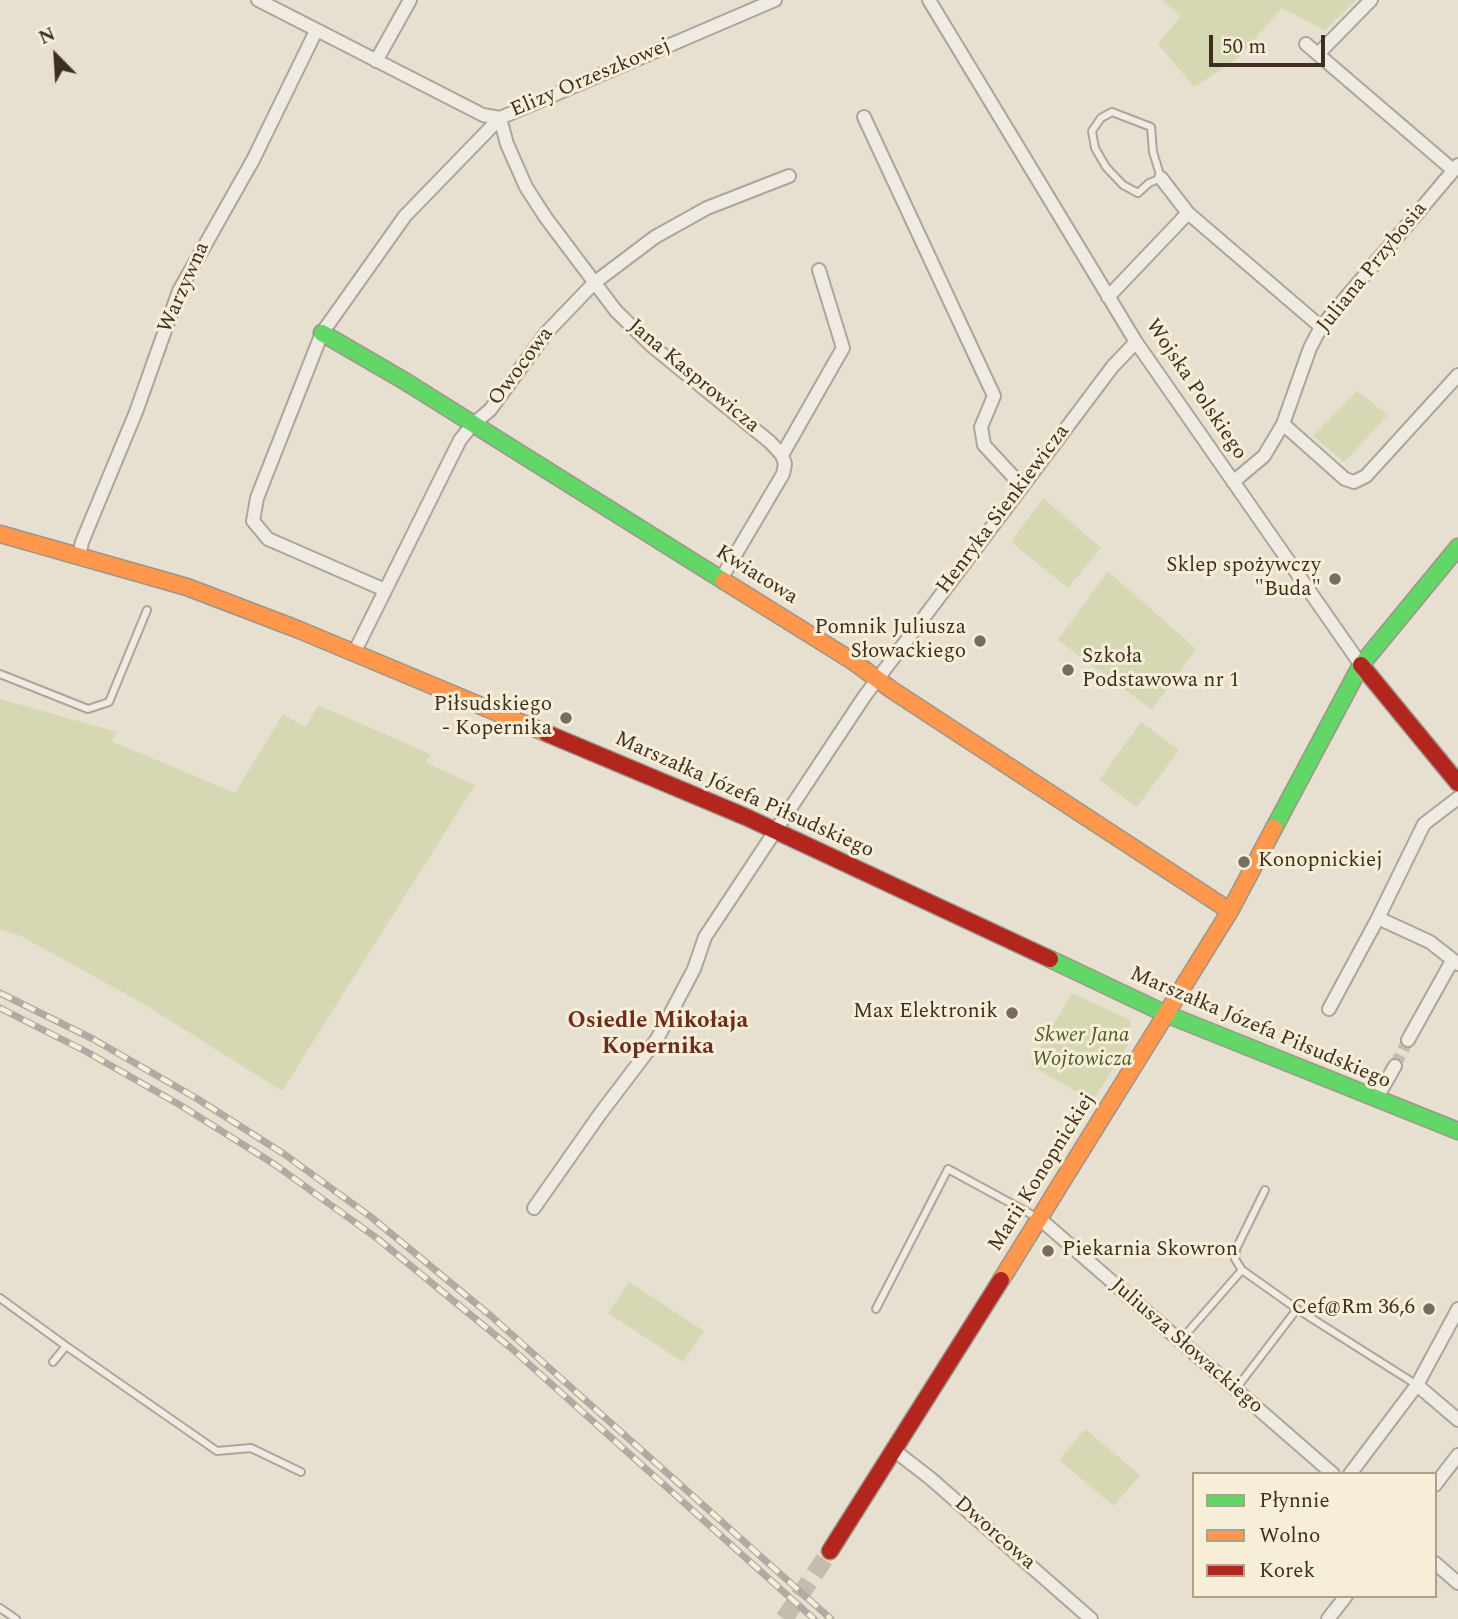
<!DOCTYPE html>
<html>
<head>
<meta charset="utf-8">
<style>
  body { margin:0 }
  #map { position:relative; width:1458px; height:1619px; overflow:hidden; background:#e7e0d1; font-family:Spectral,serif }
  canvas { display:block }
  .legend { position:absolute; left:1192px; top:1472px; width:245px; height:126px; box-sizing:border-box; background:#f7eed8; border:2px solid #ada18e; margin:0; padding:9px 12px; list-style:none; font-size:21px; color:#3d2e20 }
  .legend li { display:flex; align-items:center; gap:14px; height:35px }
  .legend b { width:35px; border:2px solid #ada18e }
  .north { position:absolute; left:21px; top:21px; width:70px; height:70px; -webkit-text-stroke:5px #f7eed8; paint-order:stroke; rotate:336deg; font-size:19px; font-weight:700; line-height:28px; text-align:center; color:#3d2e20 }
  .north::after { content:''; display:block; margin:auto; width:24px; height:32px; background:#3d2e20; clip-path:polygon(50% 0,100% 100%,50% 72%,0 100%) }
  .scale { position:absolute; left:1209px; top:35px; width:116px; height:32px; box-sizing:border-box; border:4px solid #3d2e20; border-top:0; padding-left:9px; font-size:21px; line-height:24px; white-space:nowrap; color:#3d2e20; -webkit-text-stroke:5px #f7eed8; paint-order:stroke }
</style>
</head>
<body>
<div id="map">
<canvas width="1458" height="1619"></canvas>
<ul class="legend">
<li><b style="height:9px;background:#63d668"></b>Płynnie</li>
<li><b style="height:9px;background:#ff974d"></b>Wolno</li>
<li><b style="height:9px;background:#b3261e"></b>Korek</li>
</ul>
<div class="north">N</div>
<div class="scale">50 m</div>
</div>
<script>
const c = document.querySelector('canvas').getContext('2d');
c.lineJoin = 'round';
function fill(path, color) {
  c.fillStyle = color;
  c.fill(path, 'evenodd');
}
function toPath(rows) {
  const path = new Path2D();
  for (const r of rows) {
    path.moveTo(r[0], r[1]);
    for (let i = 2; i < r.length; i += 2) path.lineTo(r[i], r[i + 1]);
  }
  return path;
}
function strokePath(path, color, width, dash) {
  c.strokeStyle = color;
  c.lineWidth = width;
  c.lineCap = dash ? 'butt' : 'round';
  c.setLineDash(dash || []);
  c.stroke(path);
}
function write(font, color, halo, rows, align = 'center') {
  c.font = font + ' Spectral,serif';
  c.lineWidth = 6;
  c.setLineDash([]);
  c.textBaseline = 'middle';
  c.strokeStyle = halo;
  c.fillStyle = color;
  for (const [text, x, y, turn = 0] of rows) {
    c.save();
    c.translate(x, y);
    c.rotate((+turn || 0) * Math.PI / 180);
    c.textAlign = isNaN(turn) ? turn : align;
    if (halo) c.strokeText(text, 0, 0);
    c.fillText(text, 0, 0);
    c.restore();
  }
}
fill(toPath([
  [1162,0,1356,0,1325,30,1282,8,1238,58,1194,87,1158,44,1181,16],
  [1357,391,1388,415,1344,462,1313,436],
  [1043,498,1101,548,1068,588,1011,542],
  [1108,571,1196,649,1152,710,1058,640],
  [0,699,117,732,111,741,235,793,283,714,306,727,318,705,430,754,426,763,475,785,282,1091,144,1004,21,936,0,929],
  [1141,722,1179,750,1137,807,1099,780],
  [1072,993,1130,1020,1131,1038,1128,1045,1093,1101,1030,1065],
  [629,1282,704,1331,683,1362,608,1313],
  [1085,1429,1140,1475,1114,1506,1059,1460]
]), '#d6d7b3');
strokePath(toPath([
  [1395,1066,1408,1040]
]), '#c5bcae', 12, [12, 6]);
strokePath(toPath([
  [784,1619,830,1551]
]), '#c5bcae', 18, [18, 9]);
const lane = toPath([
  [1112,112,1151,127,1153,152,1161,178,1149,183,1138,193,1123,185,1106,167,1095,148,1092,131,1101,118,1112,112],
  [0,674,88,709,109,702,147,610],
  [1265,1190,1236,1249,1235,1259,1242,1270,1297,1309,1417,1385],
  [0,1298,66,1346],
  [876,1309,948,1169,1038,1218],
  [1180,1341,1242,1270],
  [53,1362,66,1346,217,1451,251,1448,301,1472],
  [1235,1390,1297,1309],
  [0,1608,16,1619]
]);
const street = toPath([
  [258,0,483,115,500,118,775,0],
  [929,0,1136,342,1361,665],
  [1306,44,1453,170],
  [1319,53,1371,0],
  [376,61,410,0],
  [864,117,994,396,981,427,984,445,1022,486],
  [500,118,507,144,526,187,546,218,616,311,652,346,770,442,782,455],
  [1161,178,1188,213,1321,327],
  [1108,297,1188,213],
  [1283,424,1345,479,1354,482,1366,476,1458,375],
  [1233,482,1264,456,1283,424,1310,348,1321,327,1458,165],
  [79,556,82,542,136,412,179,291,253,160,316,31],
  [721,579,783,474,785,464,782,455,843,348,819,270],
  [385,590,268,539,253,521,257,498,322,333,405,216,500,118],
  [354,653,460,440,472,425,490,410,547,332,594,283,655,237,707,208,789,176],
  [1378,918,1424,824,1458,798],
  [1329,1009,1378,918,1430,942,1458,964],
  [1408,1040,1452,961],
  [1376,1099,1395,1066],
  [534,1208,600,1114,657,1039,694,969,705,937,864,697,1113,366,1136,342],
  [1040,1219,1333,1474],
  [1417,1385,1458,1420],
  [895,1451,930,1478,1091,1619],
  [1350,1474,1417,1385,1458,1309],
  [1435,1485,1458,1455],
  [1435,1563,1458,1583],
  [1328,1619,1346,1596]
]);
const fast = toPath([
  [322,333,403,380,724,581],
  [1274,828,1361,665,1458,547],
  [1050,959,1166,1014,1458,1131]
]);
const slow = toPath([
  [0,534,187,587,297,629,546,733],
  [724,581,854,662,892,690,1230,911],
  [1001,1280,1230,911,1274,828]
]);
const jam = toPath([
  [1361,665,1458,783],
  [546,733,746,817,1050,959],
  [830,1551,1001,1280]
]);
strokePath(lane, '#ada599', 10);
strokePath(street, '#ada599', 16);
strokePath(fast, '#9c958a', 19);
strokePath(slow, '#9c958a', 19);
strokePath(jam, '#9c958a', 19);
strokePath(lane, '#efebe3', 6);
strokePath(street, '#efebe3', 12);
strokePath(fast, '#63d668', 16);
strokePath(slow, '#ff974d', 16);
strokePath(jam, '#b3261e', 16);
const rail = toPath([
  [0,993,93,1039,196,1098,284,1154,371,1217,491,1316,831,1619],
  [0,1008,87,1052,180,1105,274,1164,378,1239,511,1348,814,1619]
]);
strokePath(rail, '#afaaa2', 7);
strokePath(rail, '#f7eed8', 4.5, [13]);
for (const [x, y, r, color] of [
  [1335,579,7,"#786c5e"],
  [980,641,7,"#786c5e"],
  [1068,670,7,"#786c5e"],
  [566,718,7,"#786c5e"],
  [1244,862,7,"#786c5e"],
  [1012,1013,7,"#786c5e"],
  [1048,1251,7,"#786c5e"],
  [1429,1309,7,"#786c5e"]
]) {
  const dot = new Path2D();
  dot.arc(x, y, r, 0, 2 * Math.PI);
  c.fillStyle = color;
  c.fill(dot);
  strokePath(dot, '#f7eed8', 2.5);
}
write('21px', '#3d2e20', '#f7eed8', [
  ["Elizy Orzeszkowej",591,79,-23],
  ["Juliana Przybosia",1373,268,-51],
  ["Warzywna",185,288,-66],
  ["Owocowa",522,367,-53],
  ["Jana Kasprowicza",693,377,40],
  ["Wojska Polskiego",1195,390,56],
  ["Henryka Sienkiewicza",1004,510,-53],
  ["Kwiatowa",756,576,32],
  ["Marszałka Józefa Piłsudskiego",744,796,24],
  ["Marszałka Józefa Piłsudskiego",1260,1029,23],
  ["Marii Konopnickiej",1043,1173,-58],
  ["Juliusza Słowackiego",1186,1347,41],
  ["Dworcowa",994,1534,41]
]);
write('21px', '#3d2e20', '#f7eed8', [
  ["Sklep spożywczy",1321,567],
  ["\"Buda\"",1321,591],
  ["Pomnik Juliusza",966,629],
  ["Słowackiego",966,653],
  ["Szkoła",1082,658,"left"],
  ["Podstawowa nr 1",1082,682,"left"],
  ["Piłsudskiego",552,706],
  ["- Kopernika",552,730],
  ["Konopnickiej",1258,862,"left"],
  ["Max Elektronik",998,1013],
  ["Piekarnia Skowron",1062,1251,"left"],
  ["Cef@Rm 36,6",1415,1309]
], 'right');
write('italic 21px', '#4d5a26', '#f7eed8', [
  ["Skwer Jana",1082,1037],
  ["Wojtowicza",1082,1061]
]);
write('bold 23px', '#6b2e1e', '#f7eed8', [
  ["Osiedle Mikołaja",658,1022],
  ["Kopernika",658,1048]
]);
</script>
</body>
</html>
